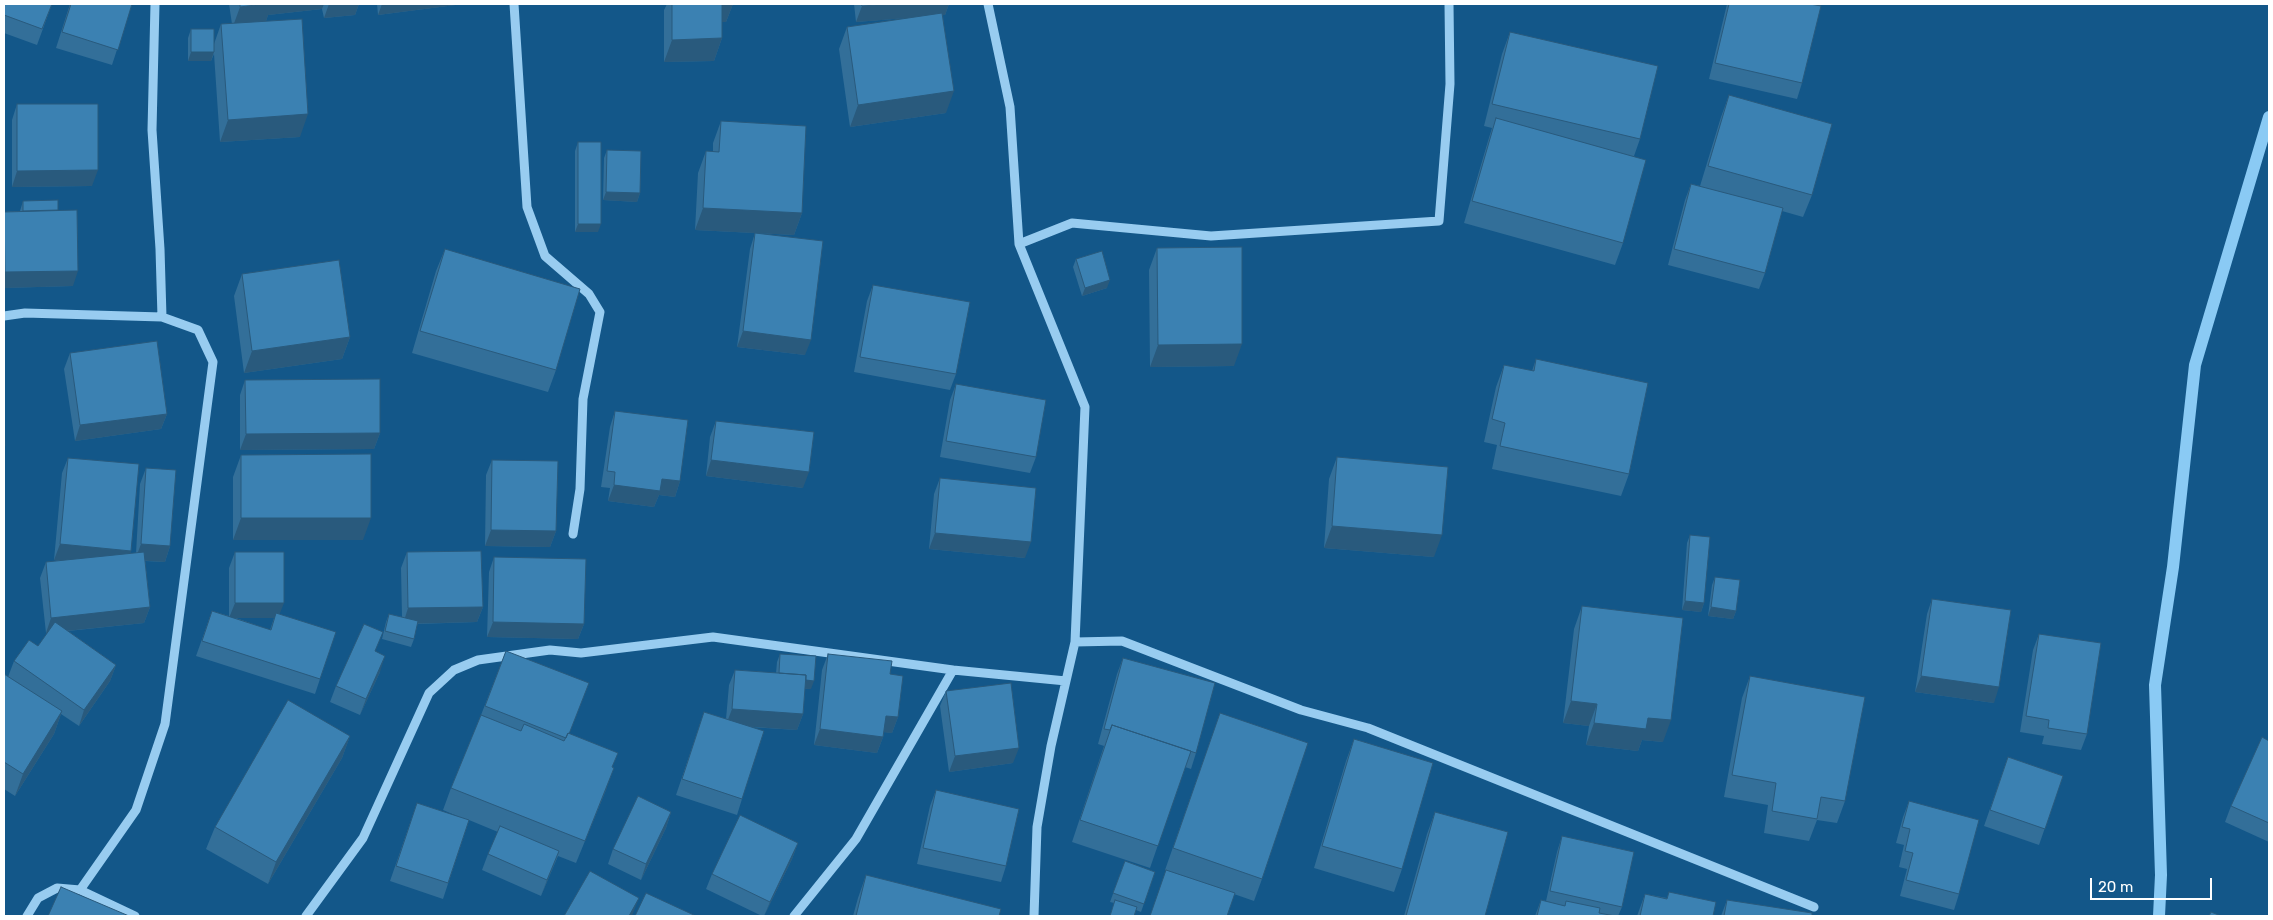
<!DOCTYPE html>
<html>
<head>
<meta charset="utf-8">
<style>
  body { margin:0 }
  #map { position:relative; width:2273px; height:920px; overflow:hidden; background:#135789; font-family:Rubik,sans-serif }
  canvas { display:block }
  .frame { position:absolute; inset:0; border:5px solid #fff; pointer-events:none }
  .scale { position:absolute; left:2090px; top:878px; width:122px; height:22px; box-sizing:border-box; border:2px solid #fff; border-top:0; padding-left:6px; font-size:15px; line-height:18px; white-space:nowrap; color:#fff; -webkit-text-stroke:4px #135789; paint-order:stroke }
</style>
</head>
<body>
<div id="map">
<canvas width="2273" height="920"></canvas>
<div class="frame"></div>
<div class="scale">20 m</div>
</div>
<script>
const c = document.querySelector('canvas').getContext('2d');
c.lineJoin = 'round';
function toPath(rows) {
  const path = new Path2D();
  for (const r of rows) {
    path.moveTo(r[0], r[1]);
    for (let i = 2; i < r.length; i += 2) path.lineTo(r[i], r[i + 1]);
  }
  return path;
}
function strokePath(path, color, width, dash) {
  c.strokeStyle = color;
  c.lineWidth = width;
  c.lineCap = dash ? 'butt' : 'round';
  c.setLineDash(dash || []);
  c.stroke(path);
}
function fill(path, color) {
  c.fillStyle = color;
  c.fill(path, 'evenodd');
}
strokePath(toPath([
  [2159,916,2161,875,2155,685,2173,567,2195,365,2269,117]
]), '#8acaf4', 12);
strokePath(toPath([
  [155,4,152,130,160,249,162,317],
  [514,4,527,207,545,256,589,294,600,312,583,399,580,489,573,534],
  [988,4,1010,107,1019,244,1085,407,1075,642,1051,746,1037,827,1034,916],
  [1019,244,1072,223,1211,236,1439,221,1450,84,1449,4],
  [4,316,25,313,162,317,198,330,213,362,165,724,136,810,80,890],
  [1075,642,1122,641,1301,710,1368,728,1814,907],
  [27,916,38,898,57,888,80,890,135,916],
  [306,916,363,838,429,693,454,670,478,660,550,650,581,653,713,637,953,670],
  [794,916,856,839,953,670,1066,681]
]), '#98ccf0', 9);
fill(toPath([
  [4,4,52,4,37,45,4,33],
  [70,4,132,4,112,65,56,48],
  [229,4,359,4,355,15,324,18,322,9,268,15,266,21,300,137,220,142,214,54,211,61,188,61,188,38,191,29,214,44,221,24,232,24],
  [377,4,463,4,378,15],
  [667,4,733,4,726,22,722,22,722,38,714,61,664,62,664,10],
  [854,4,949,4,945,15,943,15,946,113,850,127,839,49,847,27,919,17,856,22],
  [1727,4,1810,4,1802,83,1797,99,1709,79],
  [1510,32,1640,139,1634,156,1623,243,1615,265,1464,223,1488,141,1492,128,1484,126,1502,54],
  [1729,95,1812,195,1803,217,1782,211,1765,273,1759,289,1668,265,1685,200,1691,184,1700,186,1721,117],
  [17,104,92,186,12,187,12,120],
  [721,121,802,213,794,235,695,230,698,173,706,151,713,151,713,143],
  [578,142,598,232,575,232,575,151],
  [607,150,640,193,637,202,603,200,604,158],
  [23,201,58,210,73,286,4,288,4,212,20,211],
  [755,233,805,355,737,347,750,249],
  [1157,248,1234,366,1150,367,1149,270],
  [445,249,556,370,548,392,412,353,436,271],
  [1076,259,1107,288,1082,296,1073,267],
  [242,274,350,337,342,359,244,373,234,296],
  [873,285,956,374,950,390,854,372,867,301],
  [70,353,167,414,161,429,75,441,64,369],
  [1536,359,1629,474,1621,496,1492,469,1497,445,1484,442,1496,387,1504,365,1532,371],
  [245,380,380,433,374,449,240,450,240,395],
  [956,384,1036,457,1030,473,940,457,950,400],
  [615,411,680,481,675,497,659,495,654,507,608,501,610,488,601,487,610,427],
  [716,421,803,488,706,476,710,437],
  [241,455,363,540,233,540,233,477],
  [1337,457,1434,557,1324,548,1329,479],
  [68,458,131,551,130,553,136,553,140,484,146,468,170,546,165,562,145,561,150,607,144,623,68,631,116,665,110,681,79,726,61,714,54,734,15,796,4,789,4,674,18,683,8,677,14,661,38,646,48,633,46,633,40,578,46,562,59,561,54,560,62,473],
  [492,460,556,531,550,547,485,546,486,475],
  [940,478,1025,558,929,549,934,494],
  [1690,535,1704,603,1701,612,1682,610,1687,543],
  [235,552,280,614,320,679,315,694,196,656,212,611,229,616,229,568],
  [236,618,274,618,270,630],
  [407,552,483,607,477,622,417,624,414,639,411,647,382,639,386,622,389,614,402,617,401,568],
  [494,557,584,624,578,639,487,637,489,572],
  [1715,577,1736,611,1733,619,1708,616,1712,585],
  [1932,599,1994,703,1915,692,1927,614],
  [1582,606,1663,742,1642,740,1638,751,1586,745,1589,726,1563,723,1574,629],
  [2039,634,2087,734,2081,750,2042,744,2044,736,2020,732,2033,650],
  [506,651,583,698,569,734,618,753,612,767,606,790,576,863,558,856,541,896,482,870,488,854,498,832,469,820,443,899,390,881,417,803,464,819,443,810,451,788,481,715],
  [375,652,380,672,360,715,330,702,336,686],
  [780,654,811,689,805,689,803,714,797,730,749,727,742,799,737,815,676,795,704,712,726,719,729,685,735,670,776,673,777,662],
  [828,654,890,674,898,717,892,733,884,732,883,737,877,753,814,745,822,670],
  [1123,658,1196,753,1191,769,1185,767,1150,868,1072,842,1104,746,1098,744,1117,674],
  [1750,676,1845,801,1837,823,1817,820,1809,841,1764,833,1768,805,1724,797,1742,698],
  [946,691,1013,763,949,772,940,706],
  [350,736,342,758,268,884,206,849,215,827],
  [1212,736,1262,879,1254,901,1165,870],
  [1354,739,1402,869,1394,892,1314,868,1346,761],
  [2269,741,2269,842,2225,822,2231,806],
  [2008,757,2063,776,2039,845,1984,826],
  [936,790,1006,866,1001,882,917,864,930,806],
  [1909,801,1959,894,1954,910,1900,896,1907,869,1899,867,1904,845,1896,843,1903,817],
  [671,812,666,828,641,880,608,864,613,849],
  [1435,812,1485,916,1404,916,1427,834],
  [1562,836,1622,907,1618,916,1535,916,1541,900,1546,901,1557,852],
  [798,843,792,859,764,916,762,916,706,889,712,874],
  [1125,861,1155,872,1141,912,1136,910,1134,916,1110,916,1114,903,1110,902],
  [866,875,999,916,853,916,858,898],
  [1669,892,1713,916,1637,916,1645,894,1667,898],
  [1727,900,1812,916,1721,916]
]), '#336f99');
fill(toPath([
  [263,4,324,4,322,9,268,15,265,25,232,29,240,7],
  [329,4,359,4,355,15,324,18],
  [382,4,463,4,378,15],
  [721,4,733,4,726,22,714,22],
  [891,4,949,4,945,15,856,22,862,6],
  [722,38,714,61,664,62,672,40],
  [191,52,214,52,211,61,188,61],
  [954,91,946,113,850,127,858,105],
  [308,114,300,137,220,142,228,120],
  [98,170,92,186,12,187,17,171],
  [606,192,640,193,637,202,603,200],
  [703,208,802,213,794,235,695,230],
  [578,224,601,224,598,232,575,232],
  [78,271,73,286,4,288,4,276,5,272],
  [1110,280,1107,288,1082,296,1085,288],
  [743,331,811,340,805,355,737,347],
  [350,337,342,359,244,373,252,351],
  [1242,344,1234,366,1150,367,1158,345],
  [167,414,161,429,75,441,80,425],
  [380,433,374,449,240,450,246,434],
  [711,460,809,472,803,488,706,476],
  [662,479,680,481,675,497,659,495,654,507,608,501,614,485],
  [241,518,371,518,363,540,233,540],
  [1332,526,1442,535,1434,557,1324,548],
  [491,530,556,531,550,547,485,546],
  [935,533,1031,542,1025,558,929,549],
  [60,544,131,551,125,567,54,560],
  [141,544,170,546,165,562,135,560],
  [1685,601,1704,603,1701,612,1682,610],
  [235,603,284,603,278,618,229,618],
  [150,607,144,623,46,633,51,618],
  [483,607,477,622,403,624,408,608],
  [1711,607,1736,611,1733,619,1708,616],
  [493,622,584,624,578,639,487,637],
  [385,656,380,672,360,715,366,699],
  [116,665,110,681,79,726,84,710],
  [1921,676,1999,687,1994,703,1915,692],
  [778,679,814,681,811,689,775,688],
  [1571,701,1597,704,1589,726,1563,723],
  [732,709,803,714,797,730,726,725],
  [62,711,54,734,15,796,23,774],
  [886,716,898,717,892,733,880,732],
  [1648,718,1671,720,1663,742,1642,740,1638,751,1586,745,1594,723],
  [820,729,883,737,877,753,814,745],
  [350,736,342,758,268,884,276,862],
  [1019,748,1013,763,949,772,955,756],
  [614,768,606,790,576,863,585,841],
  [671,812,666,828,641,880,646,864],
  [798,843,792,859,764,916,770,902],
  [559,851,553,867,541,896,547,880],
  [639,898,632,916,629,916]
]), '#295a7d');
const building = toPath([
  [4,4,52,4,42,29,4,15,4,4],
  [71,4,132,4,118,50,62,32,71,4],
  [240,4,263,4,240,7,240,4],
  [672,4,722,4,722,38,672,40,672,4],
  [861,4,891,4,862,6,861,4],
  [1729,4,1810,4,1821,6,1802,83,1715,63,1729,4],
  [942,13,954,91,858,105,847,27,942,13],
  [302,19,308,114,228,120,221,24,302,19],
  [191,29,214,29,214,52,191,52,191,29],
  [1510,32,1658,66,1640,139,1492,104,1510,32],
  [1729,95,1832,124,1812,195,1708,166,1729,95],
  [17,104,98,104,98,170,17,171,17,104],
  [1496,118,1646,160,1623,243,1472,201,1496,118],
  [721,121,806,126,802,213,703,208,706,151,719,152,721,121],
  [578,142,601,142,601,224,578,224,578,142],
  [607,150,641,151,640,193,606,192,607,150],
  [1691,184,1783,208,1765,273,1674,249,1691,184],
  [58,200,58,210,23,211,23,201,58,200],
  [77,210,78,271,5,272,4,212,77,210],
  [755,233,823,241,811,340,743,331,755,233],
  [1242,247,1242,344,1158,345,1157,248,1242,247],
  [445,249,580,289,556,370,420,331,445,249],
  [1102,251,1110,280,1085,288,1076,259,1102,251],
  [339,260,350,337,252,351,242,274,339,260],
  [873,285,970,302,956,374,860,357,873,285],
  [157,341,167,414,80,425,70,353,157,341],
  [1536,359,1648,383,1629,474,1500,446,1505,423,1492,419,1504,365,1534,371,1536,359],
  [380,379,380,433,246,434,245,380,380,379],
  [956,384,1046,400,1036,457,946,441,956,384],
  [615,411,688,420,680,481,662,479,660,491,614,485,615,472,607,471,615,411],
  [716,421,814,432,809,472,711,460,716,421],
  [4,423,5,446,4,446,4,423],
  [371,454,371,518,241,518,241,455,371,454],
  [1337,457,1448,467,1442,535,1332,526,1337,457],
  [68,458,139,464,131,551,60,544,68,458],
  [492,460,558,461,556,531,491,530,492,460],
  [146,468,176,470,170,546,141,544,146,468],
  [940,478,1036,488,1031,542,935,533,940,478],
  [1690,535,1710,537,1704,603,1685,601,1690,535],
  [481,551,483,607,408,608,407,552,481,551],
  [144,552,150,607,51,618,46,562,144,552],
  [235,552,284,552,284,603,235,603,235,552],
  [494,557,586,559,584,624,493,622,494,557],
  [1715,577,1740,580,1736,611,1711,607,1715,577],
  [1932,599,2011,610,1999,687,1921,676,1932,599],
  [1582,606,1683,618,1671,720,1648,718,1646,729,1594,723,1597,704,1571,701,1582,606],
  [212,611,271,630,276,613,336,632,320,679,202,641,212,611],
  [389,614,418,621,414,639,385,631,389,614],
  [55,622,116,665,84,710,14,661,29,640,38,646,55,622],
  [364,624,383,632,375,651,385,656,366,699,336,686,364,624],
  [2039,634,2101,643,2087,734,2048,728,2049,720,2026,716,2039,634],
  [506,651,589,683,569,734,568,733,566,738,485,706,506,651],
  [780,654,816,656,814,681,806,680,806,675,779,673,780,654],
  [828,654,892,661,890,674,903,676,898,717,886,716,883,737,820,729,828,654],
  [1123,658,1215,683,1196,753,1112,725,1110,730,1104,729,1123,658],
  [735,670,806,675,803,714,732,709,735,670],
  [4,674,62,711,23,774,4,762,4,674],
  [1750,676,1865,697,1845,801,1821,797,1817,819,1772,811,1776,783,1732,775,1750,676],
  [1011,683,1019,748,955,756,946,691,1011,683],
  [288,700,350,736,276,862,215,827,288,700],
  [704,712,764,731,742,799,682,779,704,712],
  [1220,713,1308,743,1262,879,1173,848,1220,713],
  [481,715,521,731,524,724,564,741,568,733,618,753,612,767,614,768,585,841,451,788,481,715],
  [1112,725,1191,751,1158,846,1080,820,1112,725],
  [2262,737,2269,741,2269,823,2231,806,2262,737],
  [1354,739,1433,763,1402,869,1322,846,1354,739],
  [2008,757,2063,776,2045,829,1990,810,2008,757],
  [936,790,1019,809,1006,866,923,848,936,790],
  [638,796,671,812,646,864,613,849,638,796],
  [1909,801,1979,820,1959,894,1906,880,1913,853,1905,851,1910,829,1902,827,1909,801],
  [417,803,469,820,448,883,396,866,417,803],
  [1435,812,1508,832,1485,916,1406,916,1435,812],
  [740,815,798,843,770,902,712,874,740,815],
  [500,826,559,851,547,880,488,854,500,826],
  [1562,836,1634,852,1622,907,1550,891,1562,836],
  [1125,861,1155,872,1144,904,1113,893,1125,861],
  [1166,870,1235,893,1227,916,1150,916,1166,870],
  [590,871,639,898,629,916,564,916,590,871],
  [866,875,1001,909,999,916,856,916,866,875],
  [61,887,129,916,48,916,61,887],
  [1669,892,1716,902,1713,916,1640,916,1645,894,1667,899,1669,892],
  [646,893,696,916,635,916,646,893],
  [1115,900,1137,907,1134,916,1110,916,1115,900],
  [1541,900,1565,906,1566,901,1600,908,1599,913,1615,916,1537,916,1541,900],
  [1727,900,1812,913,1812,916,1724,916,1727,900],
  [2211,912,2221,916,2209,916,2211,912]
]);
fill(building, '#3b81b2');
strokePath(building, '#295a7d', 1);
</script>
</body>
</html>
